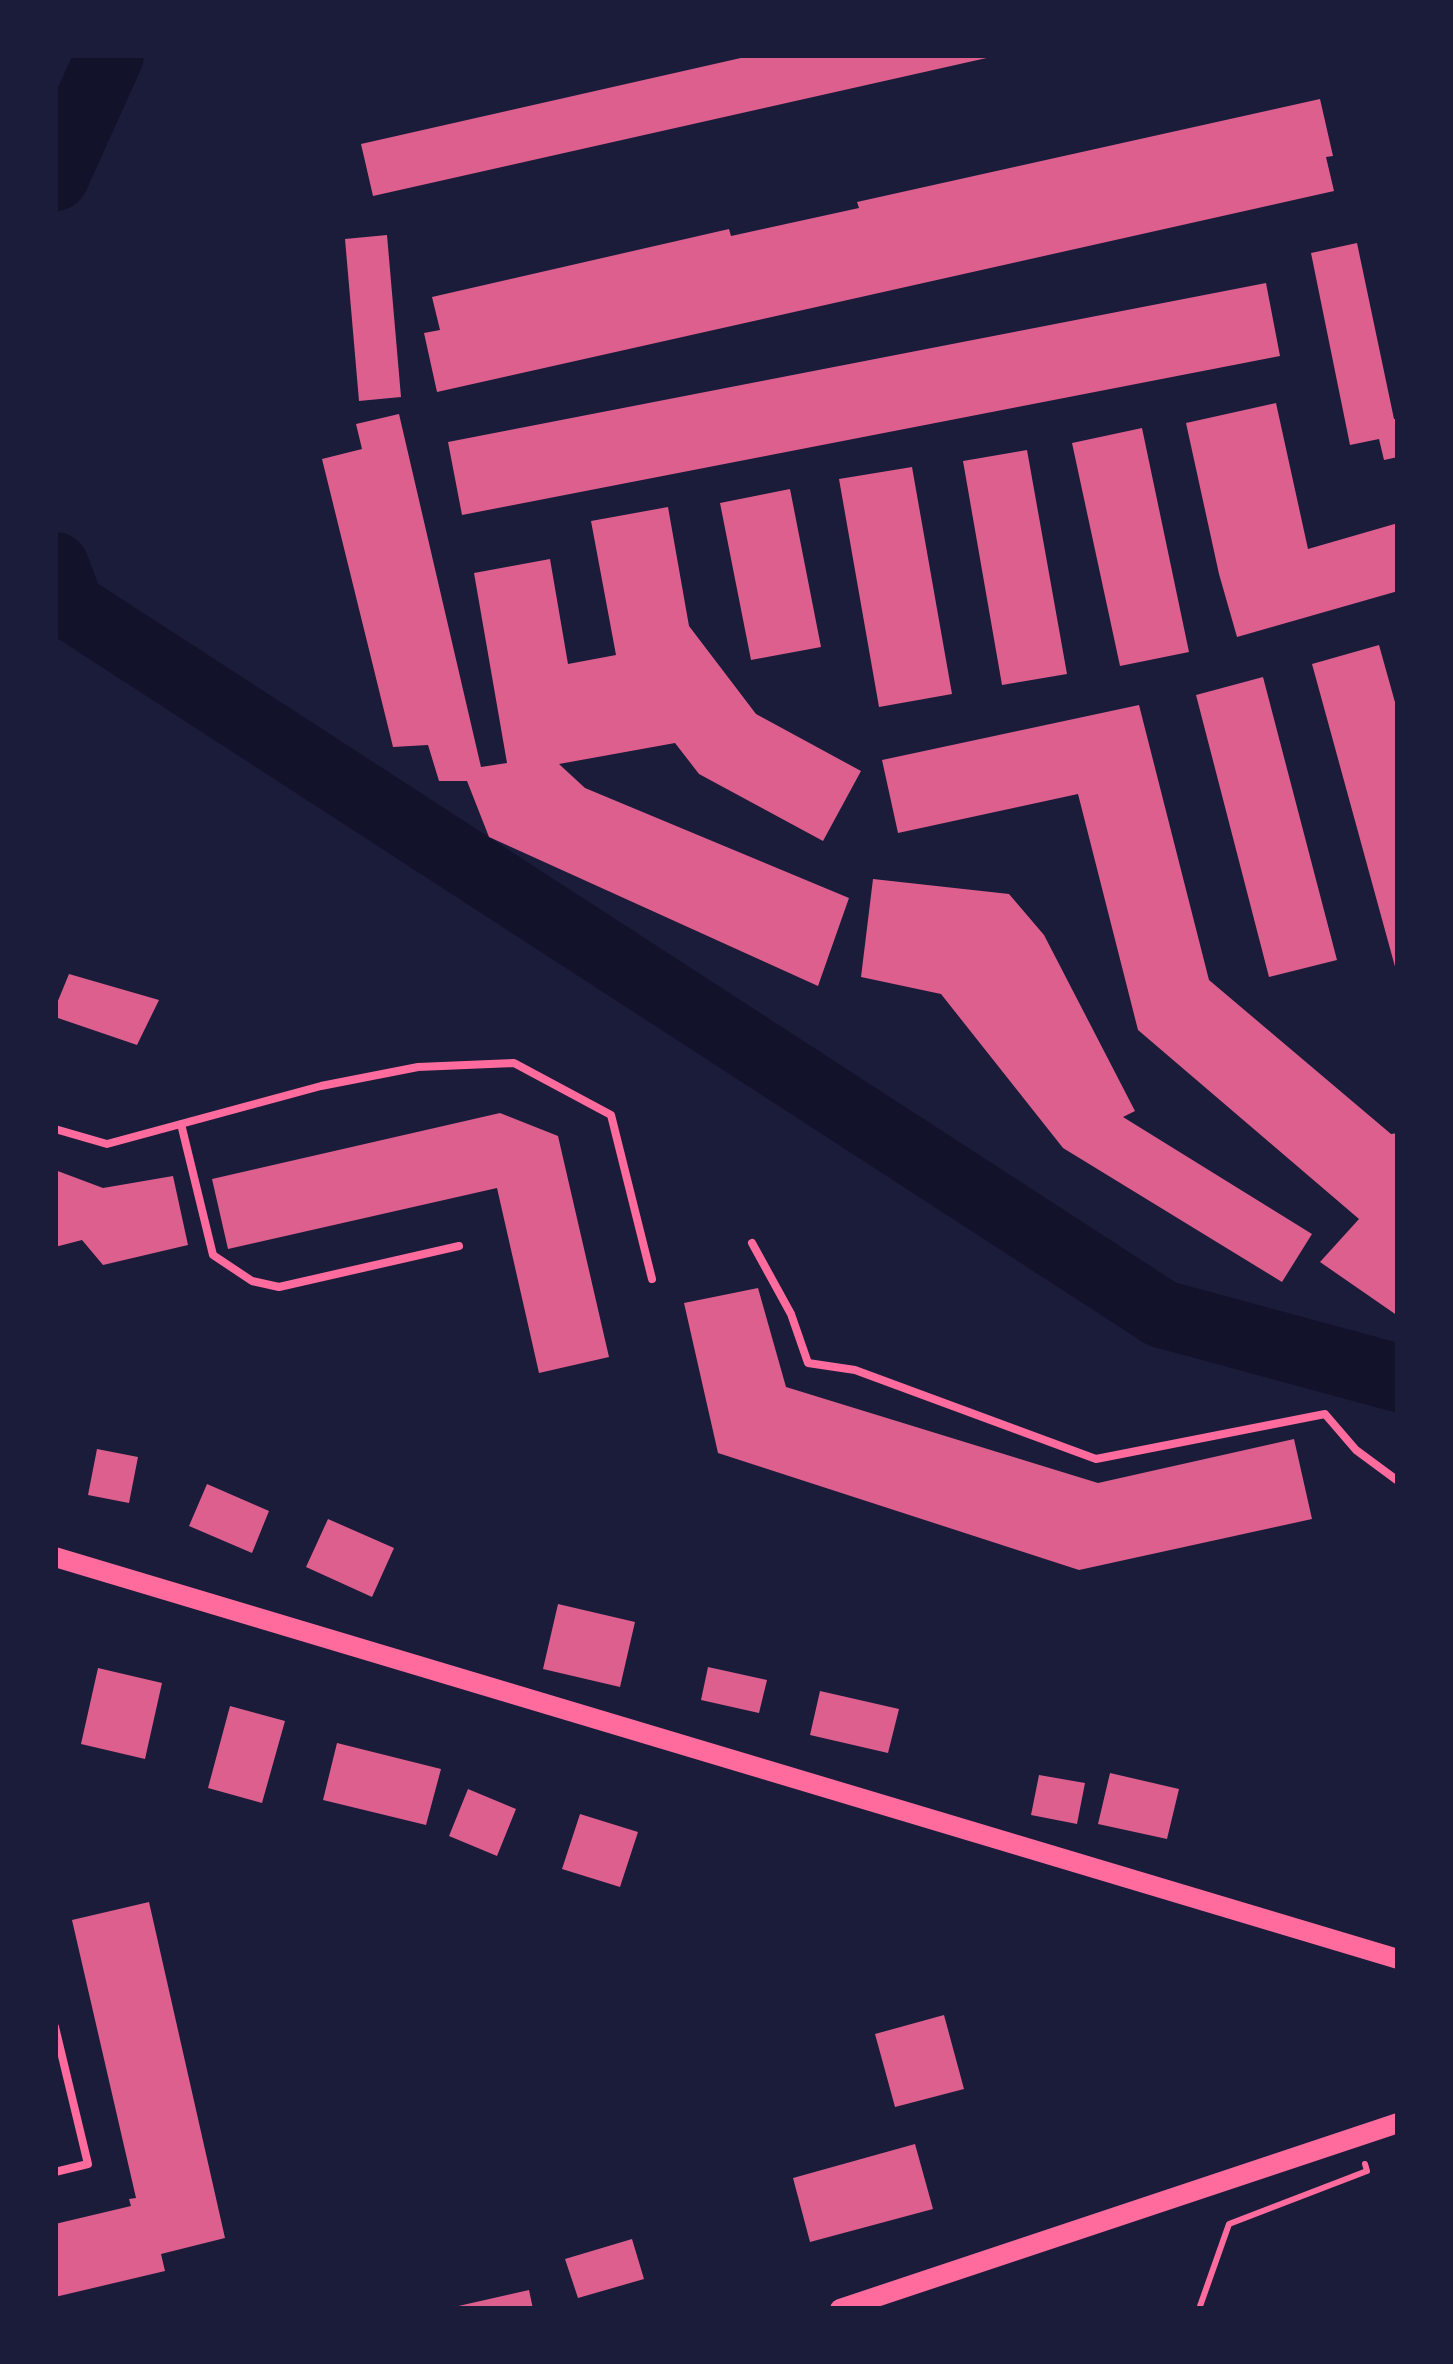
<!DOCTYPE html>
<html>
<head>
<meta charset="utf-8">
<style>
  body { margin:0 }
  #map { position:relative; width:1453px; height:2364px; overflow:hidden; background:#1b1b3a; font-family:"IBM Plex Serif",serif }
  canvas { display:block }
  .frame { position:absolute; inset:0; border:58px solid #1b1b3a; pointer-events:none }
</style>
</head>
<body>
<div id="map">
<canvas width="1453" height="2364"></canvas>
<div class="frame"></div>
</div>
<script>
const c = document.querySelector('canvas').getContext('2d');
c.lineJoin = 'round';
function toPath(rows) {
  const path = new Path2D();
  for (const r of rows) {
    path.moveTo(r[0], r[1]);
    for (let i = 2; i < r.length; i += 2) path.lineTo(r[i], r[i + 1]);
  }
  return path;
}
function strokePath(path, color, width, dash) {
  c.strokeStyle = color;
  c.lineWidth = width;
  c.lineCap = dash ? 'butt' : 'round';
  c.setLineDash(dash || []);
  c.stroke(path);
}
function fill(path, color) {
  c.fillStyle = color;
  c.fill(path, 'evenodd');
}
strokePath(toPath([
  [55,177,110,55],
  [55,566,70,606,1162,1314,1398,1378]
]), '#12122b', 68);
fill(toPath([
  [754,55,991,57,373,196,361,144],
  [1320,99,1333,156,1326,157,1334,191,437,392,424,333,440,330,432,297,729,229,731,236,859,208,857,202],
  [387,235,401,397,359,401,345,239],
  [1357,243,1394,419,1398,419,1398,457,1384,460,1379,439,1350,445,1311,253],
  [1266,283,1280,356,462,515,448,442],
  [1276,403,1308,549,1398,523,1398,591,1237,637,1219,574,1186,423],
  [399,414,481,767,507,763,474,573,550,559,568,664,616,655,591,521,668,507,689,626,756,714,861,771,823,841,699,774,675,743,559,764,585,788,849,898,818,986,489,837,467,781,439,781,428,745,393,747,322,459,362,449,356,424],
  [1142,428,1189,652,1120,666,1072,443],
  [1027,450,1067,674,1002,685,963,461],
  [912,467,952,694,879,707,839,479],
  [790,489,821,647,751,660,720,503],
  [1379,645,1398,713,1397,974,1312,664],
  [1263,677,1337,960,1269,977,1196,695],
  [1139,705,1209,980,1391,1134,1398,1133,1398,1316,1320,1262,1359,1219,1138,1030,1078,794,898,833,882,760],
  [873,879,1009,894,1044,935,1135,1111,1123,1117,1312,1234,1282,1282,1063,1148,941,994,861,977],
  [69,974,159,1000,137,1045,55,1017,55,1008],
  [500,1113,558,1136,609,1357,539,1373,497,1188,228,1249,212,1179],
  [55,1170,103,1188,173,1176,188,1245,103,1265,82,1240,55,1247],
  [758,1288,786,1387,1098,1483,1294,1439,1312,1519,1079,1570,718,1453,684,1303],
  [97,1449,138,1457,129,1503,88,1495],
  [207,1484,269,1511,252,1553,189,1526],
  [328,1519,394,1548,372,1597,306,1567],
  [558,1604,635,1622,620,1687,543,1669],
  [708,1667,767,1680,759,1713,701,1700],
  [98,1668,162,1683,145,1759,81,1744],
  [820,1691,899,1709,888,1753,810,1735],
  [230,1706,285,1721,262,1803,208,1788],
  [337,1743,441,1769,426,1825,323,1800],
  [1110,1773,1179,1789,1167,1839,1098,1824],
  [1039,1775,1085,1783,1077,1824,1031,1815],
  [468,1789,516,1809,497,1856,449,1836],
  [580,1814,638,1832,620,1887,562,1869],
  [149,1902,225,2238,161,2254,165,2271,55,2297,55,2224,131,2206,129,2199,136,2198,72,1920],
  [944,2015,964,2089,895,2107,875,2034],
  [915,2144,933,2209,810,2242,793,2178],
  [632,2239,644,2279,578,2298,565,2259],
  [529,2290,533,2309,454,2309,454,2307]
]), '#dd5f8e');
strokePath(toPath([
  [1199,2309,1229,2224,1367,2171,1365,2164]
]), '#ff6b9d', 6);
strokePath(toPath([
  [181,1124,213,1255,252,1281,279,1287,459,1246],
  [55,1129,107,1144,321,1086,418,1067,514,1063,611,1115,652,1279],
  [752,1243,791,1314,808,1363,855,1370,1096,1459,1325,1414,1356,1450,1398,1481],
  [55,2027,88,2164,55,2172]
]), '#ff6b9d', 8);
strokePath(toPath([
  [55,1557,1398,1959],
  [840,2309,1398,2123]
]), '#ff6b9d', 20);
</script>
</body>
</html>
